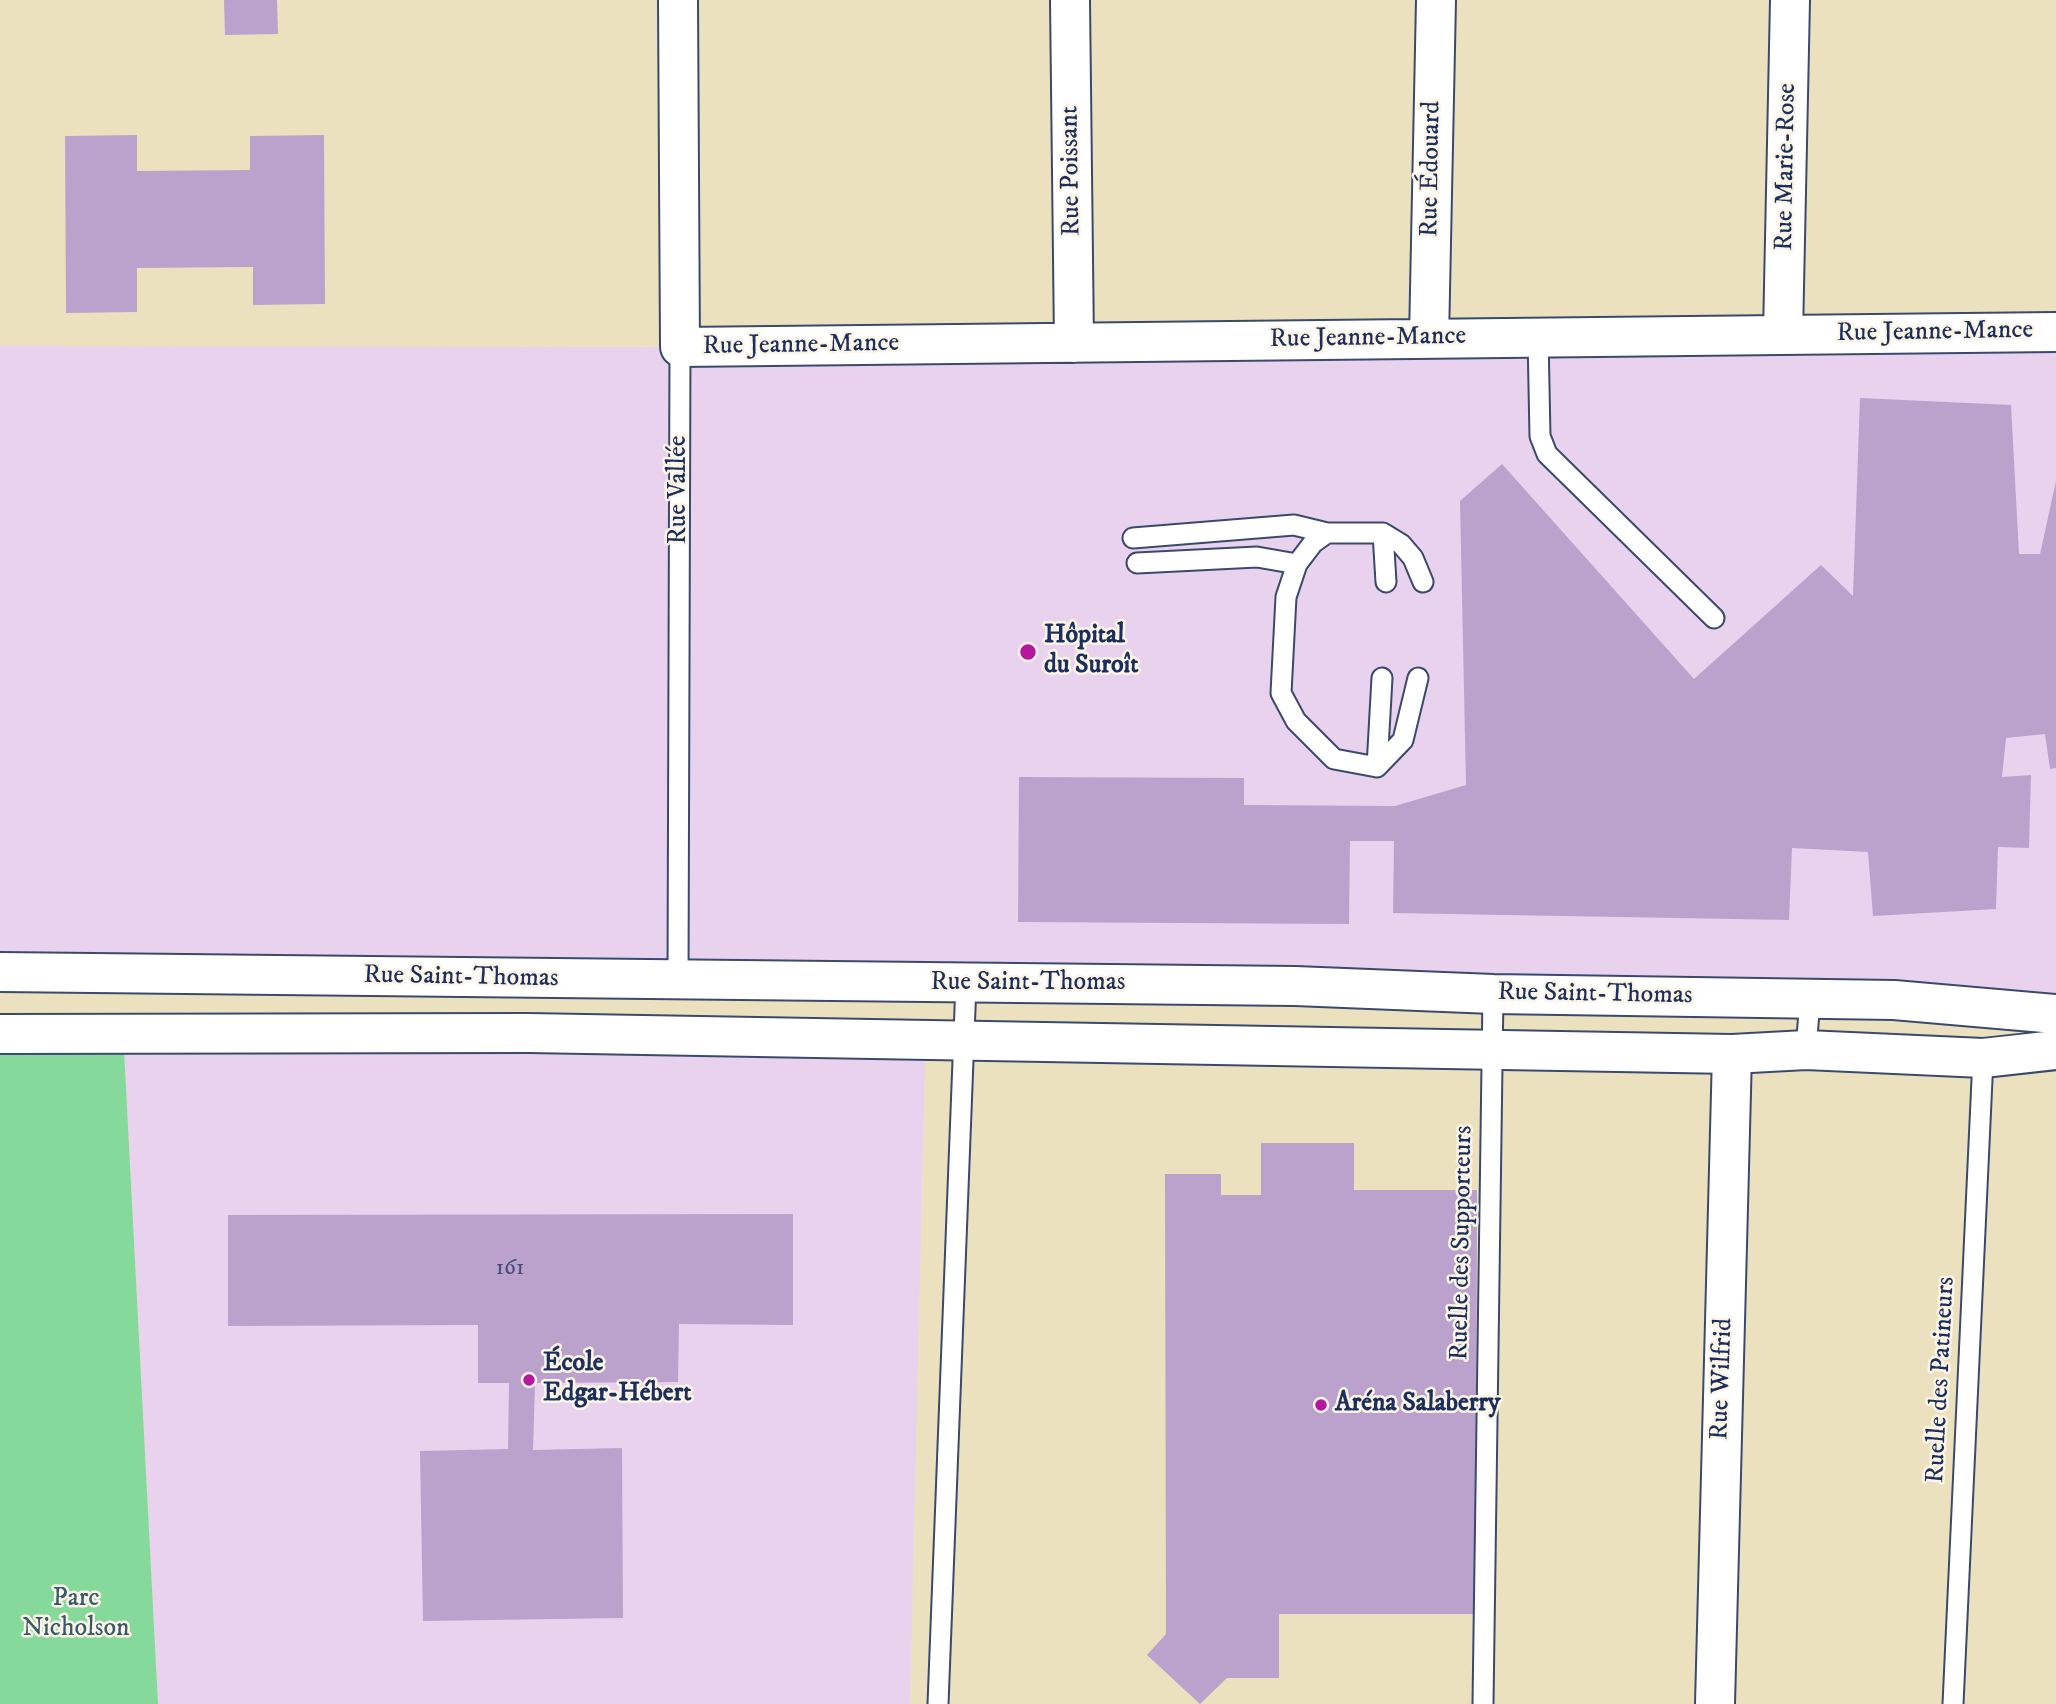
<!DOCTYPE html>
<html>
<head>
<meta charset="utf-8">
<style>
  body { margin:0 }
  canvas { display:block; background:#ece1bf }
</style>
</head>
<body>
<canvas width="2056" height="1704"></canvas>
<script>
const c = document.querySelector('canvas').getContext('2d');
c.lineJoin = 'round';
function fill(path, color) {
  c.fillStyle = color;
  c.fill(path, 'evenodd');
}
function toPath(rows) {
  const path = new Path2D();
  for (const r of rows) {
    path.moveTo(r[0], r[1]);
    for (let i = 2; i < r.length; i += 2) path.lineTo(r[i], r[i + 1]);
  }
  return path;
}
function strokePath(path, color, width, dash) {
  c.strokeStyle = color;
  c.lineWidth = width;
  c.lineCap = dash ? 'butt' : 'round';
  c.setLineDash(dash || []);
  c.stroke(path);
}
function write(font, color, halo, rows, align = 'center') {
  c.font = font + ' "IM FELL DW Pica",serif';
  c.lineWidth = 5;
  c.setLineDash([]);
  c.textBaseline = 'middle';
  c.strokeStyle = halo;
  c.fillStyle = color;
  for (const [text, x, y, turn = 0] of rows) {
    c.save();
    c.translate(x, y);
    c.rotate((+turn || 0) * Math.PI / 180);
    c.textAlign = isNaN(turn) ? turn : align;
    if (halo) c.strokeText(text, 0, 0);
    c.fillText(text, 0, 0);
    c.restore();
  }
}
fill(toPath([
  [2056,332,2056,997,0,956,0,346,680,347],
  [124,1050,925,1056,910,1704,158,1704]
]), '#e8d2ee');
fill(toPath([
  [0,1050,124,1050,158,1704,0,1704]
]), '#85d99b');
fill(toPath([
  [224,0,277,0,278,34,225,35],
  [137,135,137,171,250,170,250,136,324,135,325,304,253,305,253,267,137,268,137,312,66,313,65,136],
  [1860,398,2011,405,2019,554,2040,554,2056,481,2056,768,2050,769,2045,734,2006,738,2002,777,2031,775,2029,848,1998,847,1996,909,1873,916,1868,852,1792,848,1789,920,1393,913,1394,841,1350,841,1349,924,1018,922,1019,777,1244,778,1244,805,1395,806,1466,785,1460,501,1502,464,1694,679,1821,565,1853,596],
  [1261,1143,1354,1143,1354,1190,1477,1190,1476,1614,1279,1614,1279,1678,1227,1678,1200,1704,1147,1655,1166,1634,1165,1174,1221,1174,1221,1195,1261,1195],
  [793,1214,793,1325,679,1324,678,1382,535,1383,533,1450,622,1448,623,1618,423,1621,420,1451,508,1449,509,1383,478,1383,478,1325,228,1326,228,1215]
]), '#bba2cc');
const lane = toPath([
  [1538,337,1540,436,1547,454,1714,618],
  [1383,533,1386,582],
  [1133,538,1294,525,1327,533],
  [1137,563,1257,557,1297,564],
  [1377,767,1334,759,1296,721,1281,693,1286,597,1297,564,1313,543,1327,533,1383,533,1401,544,1413,558,1423,582],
  [1377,767,1403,740,1418,678],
  [1377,767,1382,678],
  [678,980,680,347],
  [1806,1050,1810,999],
  [938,1704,966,983],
  [1483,1704,1493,994],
  [1953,1704,1983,1058]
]);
const street = toPath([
  [678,0,680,347,2056,332],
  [1070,0,1074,343],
  [1783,335,1790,0],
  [1429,339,1436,0],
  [1715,1704,1732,1054]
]);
const secondary = toPath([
  [0,972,1295,986,1493,994,1894,1000,2056,1014],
  [0,1034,528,1033,1732,1054,1806,1050,1983,1058,2056,1050]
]);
strokePath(lane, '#3a4a6d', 23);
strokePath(street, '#3a4a6d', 42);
strokePath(secondary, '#3a4a6d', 42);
strokePath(lane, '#fff', 19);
strokePath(street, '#fff', 38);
strokePath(secondary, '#fff', 38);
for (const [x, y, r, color] of [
  [1028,652,9,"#b5179e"],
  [529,1380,7,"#b5179e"],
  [1321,1405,7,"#b5179e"]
]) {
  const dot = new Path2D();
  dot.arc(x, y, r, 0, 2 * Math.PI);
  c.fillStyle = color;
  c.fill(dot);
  strokePath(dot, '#fcf5e5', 2.5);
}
write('23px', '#434c7a', null, [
  ["161",510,1269]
]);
write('26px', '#1b2f5e', '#fcf5e5', [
  ["Rue Marie-Rose",1787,167,-89],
  ["Rue Édouard",1432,169,-89],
  ["Rue Poissant",1072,171,-91],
  ["Rue Jeanne-Mance",1935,333,-1],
  ["Rue Jeanne-Mance",1368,339,-1],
  ["Rue Jeanne-Mance",801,346,-1],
  ["Rue Vallée",680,490,-90],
  ["Rue Saint-Thomas",461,978,1],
  ["Rue Saint-Thomas",1028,984],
  ["Rue Saint-Thomas",1595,995,1],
  ["Ruelle des Supporteurs",1463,1243,-89],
  ["Rue Wilfrid",1723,1379,-88],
  ["Ruelle des Patineurs",1942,1380,-87]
]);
write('bold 26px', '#1b2f5e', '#fcf5e5', [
  ["Hôpital",1044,637],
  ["du Suroît",1044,667],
  ["École",543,1365],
  ["Edgar-Hébert",543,1395],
  ["Aréna Salaberry",1335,1405]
], 'left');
write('26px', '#365a6d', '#fcf5e5', [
  ["Parc",76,1600],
  ["Nicholson",76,1630]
]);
</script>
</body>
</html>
